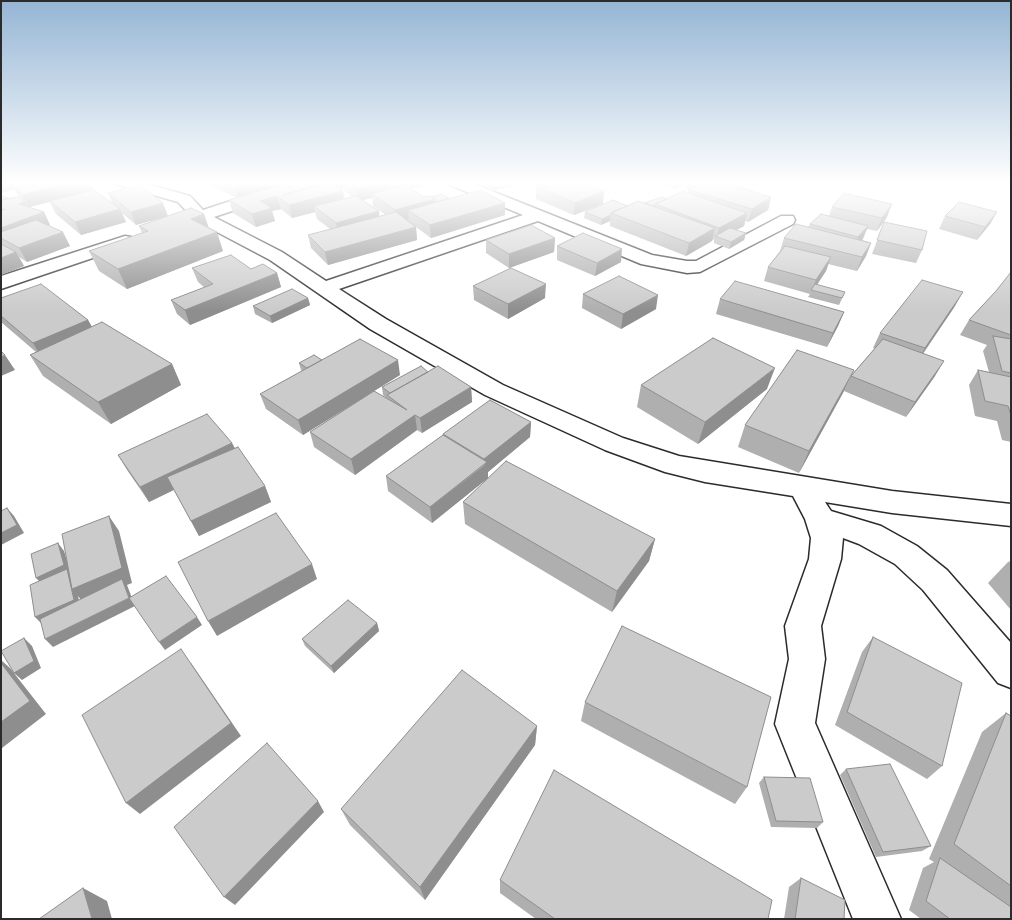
<!DOCTYPE html>
<html>
<head>
<meta charset="utf-8">
<style>
  body { margin:0 }
  #map { position:relative; width:1012px; height:920px; overflow:hidden; background:#fff; font-family:Mali,sans-serif }
  canvas { display:block }
  .frame { position:absolute; inset:0; border:2px solid #2b2b2b; pointer-events:none }
</style>
</head>
<body>
<div id="map">
<canvas width="1012" height="920"></canvas>
<div class="frame"></div>
</div>
<script>
const c = document.querySelector('canvas').getContext('2d');
c.lineJoin = 'round';
function toPath(rows) {
  const path = new Path2D();
  for (const r of rows) {
    path.moveTo(r[0], r[1]);
    for (let i = 2; i < r.length; i += 2) path.lineTo(r[i], r[i + 1]);
  }
  return path;
}
function strokePath(path, color, width, dash) {
  c.strokeStyle = color;
  c.lineWidth = width;
  c.lineCap = dash ? 'butt' : 'round';
  c.setLineDash(dash || []);
  c.stroke(path);
}
function fill(path, color) {
  c.fillStyle = color;
  c.fill(path, 'evenodd');
}
const minor = toPath([
  [116,182,140,182,190,196,203,210,289,182,312,182,310,185,214,217,282,252,326,281,523,215,450,185,448,182,469,182,652,255,687,261,696,261,781,216,793,216,795,220,793,224,700,272,687,273,641,264,538,221,339,289,386,319,503,385,623,438,679,456,892,491,1011,504,1011,526,892,513,825,502,831,511,881,526,917,546,947,570,1011,643,1011,688,998,683,923,590,895,564,859,544,843,538,841,559,821,626,825,659,815,723,901,919,853,919,775,724,789,659,785,626,809,559,811,538,805,519,793,496,705,482,665,472,605,450,485,395,370,329,270,260,198,222,190,224,184,223,182,219,189,214,178,202,118,185,116,182],
  [125,236,131,237,134,241,131,245,1,289,1,276,125,236]
]);
strokePath(minor, '#2b2b2b', 3);
fill(minor, '#fff');
fill(toPath([
  [22,182,23,184,29,182,90,182,93,190,112,203,108,193,168,216,136,225,122,213,126,222,81,235,56,214,50,202,29,207,44,212,50,225,48,225,70,246,27,262,19,257,24,266,1,275,1,196,9,198,19,197,14,189,1,193],
  [200,182,277,182,278,184,241,197,291,182,423,182,423,186,411,189,424,197,505,203,505,215,431,238,416,227,417,240,328,265,311,248,308,235,330,229,317,219,315,212,292,218,281,209,272,211,275,221,256,227,233,213,229,200,238,198],
  [343,189,352,197,344,199,341,190],
  [372,198,373,206,386,215,379,216,379,211,363,200],
  [479,182,530,182,491,191],
  [654,182,692,182,752,192,771,197,768,210,748,222,745,221,744,226,736,230,746,233,744,240,729,249,714,243,714,240,713,239,712,241,686,256,610,226,610,221,601,225,584,218,585,212,644,203,667,199,688,193,688,191,687,190,688,184,674,189],
  [536,186,604,191,603,204,574,215,536,199],
  [832,207,887,217,877,231,867,229,862,240,871,243,866,256,857,271,828,264,826,271,817,285,845,292,839,305,808,297,810,294,764,281,768,267,780,251,784,238,808,227,810,224,829,216],
  [997,212,990,224,977,240,939,229,945,216],
  [204,214,209,228,223,251,127,289,99,271,89,251,142,233,139,226],
  [884,222,922,250,916,263,872,254],
  [555,238,554,252,509,268,486,253,486,240],
  [557,246,621,262,595,276,557,260],
  [192,268,251,269,277,273,281,287,190,325,177,314,171,300,204,287,198,282],
  [1011,272,1011,442,1002,440,997,421,975,416,969,385,978,370,989,372,983,351,987,345,960,335,969,320,996,291],
  [473,286,545,298,508,319,474,300],
  [583,294,656,309,621,329,582,308],
  [1,298,88,320,92,327,172,364,181,385,111,424,43,376,30,355,36,352,1,322],
  [308,298,310,305,272,323,255,314,253,306],
  [720,299,844,312,838,326,827,347,716,314],
  [955,306,923,354,935,376,906,417,844,391,851,376,875,348,873,348,880,333],
  [322,360,400,375,374,391,387,399,383,395,382,387,428,372,471,387,472,402,422,433,417,430,355,475,314,447,310,432,355,403,303,435,266,409,260,394,302,371,301,370,299,363],
  [641,385,767,389,698,444,637,407],
  [844,391,799,473,738,447,745,425],
  [531,422,530,437,488,472,488,478,432,523,388,491,386,476,444,435,443,434],
  [232,443,235,448,265,486,271,502,199,536,174,490,149,502,127,470,118,455],
  [463,502,655,539,649,561,612,612,465,524],
  [1011,561,1011,610,988,583,1008,562],
  [377,623,379,631,334,673,305,646,302,639],
  [873,637,942,766,927,779,835,725,862,652],
  [585,702,747,787,735,804,581,721],
  [1006,713,1011,716,1011,919,921,919,909,910,923,868,934,862,929,859,982,732],
  [537,726,535,745,425,900,350,825,341,809],
  [846,769,931,846,922,851,876,857,840,775],
  [764,777,823,822,817,828,771,827,759,783],
  [801,878,844,919,784,919,789,887],
  [500,880,768,919,536,919,500,893]
]), '#afafaf');
fill(toPath([
  [12,182,22,182,24,186,13,186,14,189,1,193,1,185],
  [73,182,90,182,94,190,29,207,22,195],
  [245,182,277,182,278,184,238,198,235,186],
  [323,182,342,182,343,189,300,202,343,191,345,203,314,206,315,212,292,218,289,205,283,195],
  [387,182,423,182,423,186,377,197,372,194,372,198,358,201,356,189],
  [490,182,530,182,491,191],
  [675,182,692,182,674,189],
  [604,191,603,204,574,215,575,203],
  [277,196,281,209,272,211,275,221,256,227,252,214,260,201],
  [771,197,768,210,748,222,752,209],
  [435,199,436,212,408,210,409,219,397,223,395,210],
  [25,202,32,215,1,210],
  [163,203,168,216,136,225,131,212],
  [505,203,505,215,431,238,430,225],
  [892,204,887,217,877,231,882,218],
  [120,209,126,222,81,235,75,222],
  [379,211,380,224,338,236,336,223],
  [44,212,50,225,7,242,1,238,1,228],
  [997,212,990,224,977,240,985,227],
  [747,213,744,226,721,238,717,237,719,228],
  [204,214,210,233,191,219],
  [611,215,610,221,601,225,602,219],
  [868,226,863,239,853,250,858,237],
  [416,227,417,240,328,265,325,252],
  [715,228,712,241,686,256,689,243],
  [63,232,70,246,27,262,19,248],
  [217,232,223,251,127,289,118,269],
  [746,233,744,240,729,249,731,242],
  [555,238,554,252,509,268,509,254],
  [871,243,866,256,857,271,862,257],
  [622,249,621,262,595,276,597,263],
  [16,252,24,266,1,275,1,258],
  [831,257,826,271,813,290,812,290,816,280],
  [277,273,281,287,190,325,185,310],
  [546,284,545,298,508,319,508,304],
  [963,292,955,306,916,363,925,348],
  [658,295,656,309,621,329,623,314],
  [308,298,310,305,272,323,270,316],
  [844,312,838,326,827,347,833,333],
  [88,320,96,334,42,358,33,343],
  [5,355,15,370,1,376,1,357],
  [398,360,400,375,303,435,298,420],
  [944,361,935,376,906,417,915,402],
  [172,364,181,385,111,424,98,402],
  [775,368,767,389,698,444,705,422],
  [854,370,844,391,799,473,809,451],
  [471,387,472,402,422,433,420,418],
  [415,415,417,430,355,475,351,459],
  [531,422,530,437,488,472,488,478,432,523,430,507,485,465,484,459],
  [232,443,239,458,149,502,140,487],
  [265,486,271,502,199,536,191,521],
  [7,508,14,516,24,533,1,545,1,533],
  [109,516,119,531,132,583,127,585,135,606,129,598,84,604,78,596,81,608,42,624,35,617,43,585,36,578,58,543,64,551,71,573],
  [655,539,649,561,612,612,617,591],
  [312,564,317,579,217,636,208,621],
  [129,598,135,606,53,647,45,639],
  [197,617,202,625,165,650,159,642],
  [377,623,379,631,334,673,331,666],
  [24,638,32,646,41,668,22,680,14,673],
  [1,660,10,668,46,714,2,748],
  [191,663,241,736,140,814,126,803],
  [537,726,535,745,425,900,420,887],
  [318,801,324,812,235,905,224,897],
  [83,888,107,901,112,919,92,919]
]), '#8e8e8e');
const building = toPath([
  [1,182,12,182,1,185,1,182],
  [29,182,73,182,22,195,13,186,29,182],
  [226,182,245,182,235,186,226,182],
  [291,182,323,182,283,195,331,183,343,191,289,205,277,196,260,201,272,208,252,214,229,200,291,182],
  [347,182,387,182,356,189,347,182],
  [548,182,580,182,604,191,575,203,536,186,548,182],
  [692,182,704,182,695,186,688,184,692,182],
  [704,182,720,182,771,197,752,209,689,190,704,182],
  [729,183,752,191,751,191,727,184,729,183],
  [139,185,163,203,131,212,108,193,139,185],
  [405,185,424,197,429,196,435,199,395,210,372,194,405,185],
  [94,190,120,209,75,222,50,201,94,190],
  [481,190,505,203,430,225,408,210,481,190],
  [683,191,747,213,719,228,655,204,683,191],
  [844,193,892,204,882,218,832,207,844,193],
  [441,194,449,198,436,202,435,201,435,199,431,197,441,194],
  [1,196,9,198,1,200,1,196],
  [356,196,379,211,336,223,314,206,356,196],
  [19,197,25,202,19,204,44,212,1,228,1,211,5,209,1,210,1,200,19,197],
  [662,197,667,199,655,204,654,206,644,203,662,197],
  [613,200,627,206,611,213,611,215,602,219,585,212,613,200],
  [638,201,715,228,689,243,611,213,638,201],
  [959,202,997,212,985,227,945,216,959,202],
  [191,208,204,214,191,219,217,232,118,269,89,251,148,231,139,226,191,208],
  [396,212,416,227,325,252,308,235,396,212],
  [821,214,868,226,858,237,810,224,821,214],
  [36,220,63,232,19,248,1,238,1,232,36,220],
  [884,222,927,231,922,250,877,240,884,222],
  [796,224,871,243,862,257,784,238,796,224],
  [531,225,555,238,509,254,486,240,531,225],
  [730,228,746,233,731,242,715,236,730,228],
  [583,233,622,249,597,263,557,246,583,233],
  [1,244,16,252,1,258,1,244],
  [785,246,831,257,816,280,768,267,785,246],
  [231,255,251,269,263,264,277,273,185,310,171,300,213,284,192,268,231,255],
  [511,268,546,284,508,304,473,286,511,268],
  [1011,272,1011,335,969,320,996,291,1011,272],
  [619,276,658,295,623,314,583,294,619,276],
  [922,280,963,292,925,348,880,333,922,280],
  [735,281,844,312,833,333,720,299,735,281],
  [41,284,88,320,33,343,1,316,1,298,41,284],
  [815,284,845,292,842,298,811,290,815,284],
  [292,289,308,298,270,316,253,306,292,289],
  [102,322,172,364,98,402,30,355,102,322],
  [993,336,1011,339,1011,373,1002,371,993,336],
  [713,338,775,368,705,422,641,385,713,338],
  [360,339,398,360,298,420,260,394,360,339],
  [883,339,944,361,915,402,851,376,883,339],
  [797,350,854,370,809,451,745,425,797,350],
  [1,351,5,355,1,357,1,351],
  [314,355,322,360,307,368,299,363,314,355],
  [421,366,428,372,390,393,382,387,421,366],
  [438,366,471,387,420,418,415,415,351,459,310,432,374,391,407,410,387,395,438,366],
  [978,370,1011,377,1011,415,1008,406,985,401,978,370],
  [490,400,531,422,484,459,443,434,490,400],
  [207,414,232,443,140,487,118,455,207,414],
  [443,435,487,462,430,507,386,476,443,435],
  [238,447,265,486,191,521,167,477,238,447],
  [506,461,655,539,617,591,463,502,506,461],
  [7,508,17,525,1,533,1,511,7,508],
  [276,513,312,564,208,621,178,562,276,513],
  [109,516,122,568,72,589,62,534,109,516],
  [58,543,64,565,36,578,31,554,58,543],
  [67,569,74,600,35,617,30,585,67,569],
  [166,576,197,617,159,642,129,598,45,639,40,619,122,579,129,598,166,576],
  [348,600,377,623,331,666,302,639,348,600],
  [622,626,771,697,747,787,585,702,622,626],
  [873,637,962,683,942,766,847,712,873,637],
  [24,638,34,661,14,673,1,651,24,638],
  [181,649,231,723,126,803,82,715,181,649],
  [1,663,30,701,1,722,1,663],
  [462,670,537,726,420,887,341,809,462,670],
  [1006,713,1011,716,1011,886,954,844,1006,713],
  [267,743,318,801,224,897,174,827,267,743],
  [890,764,931,846,883,852,846,769,890,764],
  [554,770,772,900,768,919,555,919,500,880,554,770],
  [764,777,810,778,823,822,776,821,764,777],
  [940,858,1011,907,1011,919,950,919,926,901,940,858],
  [801,878,845,900,844,919,795,919,801,878],
  [83,888,92,919,39,919,83,888]
]);
fill(building, '#cbcbcb');
strokePath(building, '#8e8e8e', 1);
const sky = c.createLinearGradient(0, 0, 0, 311);
sky.addColorStop(0, '#94b5d4');
sky.addColorStop(0.59, '#fff');
sky.addColorStop(1, '#ffffff00');
c.fillStyle = sky;
c.fillRect(0, 0, 1012, 311);
</script>
</body>
</html>
